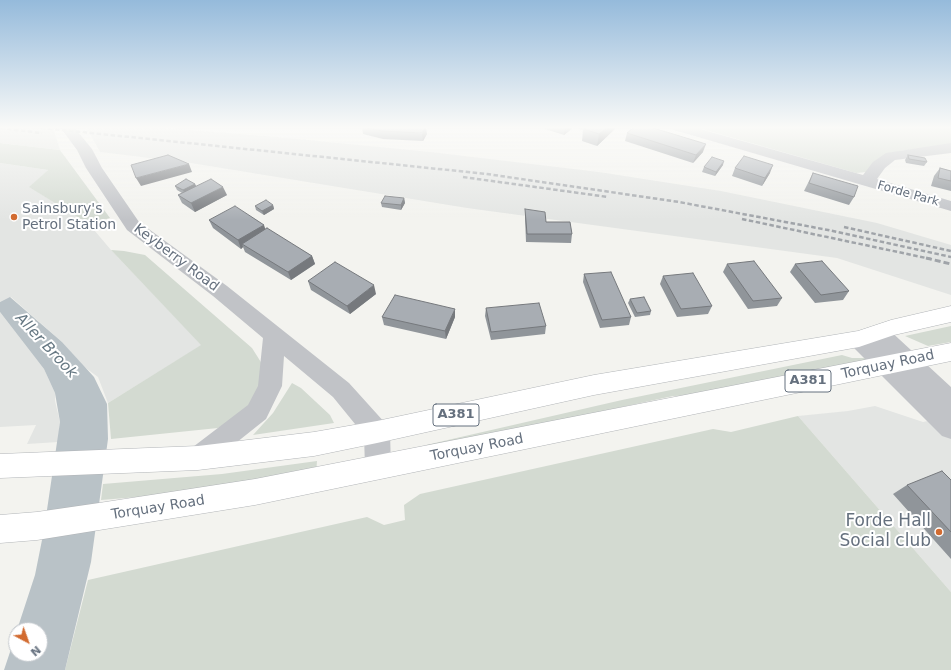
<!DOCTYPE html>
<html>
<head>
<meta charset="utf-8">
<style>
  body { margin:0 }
  #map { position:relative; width:951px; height:670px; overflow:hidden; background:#f3f3ef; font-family:"DejaVu Sans",sans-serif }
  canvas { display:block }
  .north { position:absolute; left:8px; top:622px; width:40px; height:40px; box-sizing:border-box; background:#fff; border:1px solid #c1c6cb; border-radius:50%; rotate:139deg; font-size:11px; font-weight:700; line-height:16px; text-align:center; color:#65707e }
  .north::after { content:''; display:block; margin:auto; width:14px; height:18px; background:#d26b30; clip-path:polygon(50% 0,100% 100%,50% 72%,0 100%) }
</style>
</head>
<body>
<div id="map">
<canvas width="951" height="670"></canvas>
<div class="north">N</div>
</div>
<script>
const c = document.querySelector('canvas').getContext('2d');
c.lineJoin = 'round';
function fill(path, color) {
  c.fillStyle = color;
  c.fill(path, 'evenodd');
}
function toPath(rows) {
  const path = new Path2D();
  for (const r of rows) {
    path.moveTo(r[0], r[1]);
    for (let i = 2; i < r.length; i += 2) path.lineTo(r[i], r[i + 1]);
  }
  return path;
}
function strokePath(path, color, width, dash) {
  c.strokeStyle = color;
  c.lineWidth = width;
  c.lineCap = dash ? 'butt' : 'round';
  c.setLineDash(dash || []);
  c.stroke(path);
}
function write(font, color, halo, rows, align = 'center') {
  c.font = font + ' "DejaVu Sans",sans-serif';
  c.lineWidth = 4;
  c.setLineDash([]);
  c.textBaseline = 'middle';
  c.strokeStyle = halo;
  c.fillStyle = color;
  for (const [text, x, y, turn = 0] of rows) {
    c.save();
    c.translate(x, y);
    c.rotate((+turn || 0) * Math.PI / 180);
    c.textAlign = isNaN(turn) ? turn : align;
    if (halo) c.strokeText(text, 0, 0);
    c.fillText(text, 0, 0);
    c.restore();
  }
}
fill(toPath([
  [0,127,53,127,60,150,0,143],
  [86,127,151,127,277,137,431,152,599,172,721,191,877,223,951,245,951,295,837,258,467,208,191,163,100,152],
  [0,163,48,170,30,187,89,224,111,250,202,345,108,403,98,377,83,366,62,342,11,297,0,302],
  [0,312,44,369,55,393,55,401,60,422,58,442,27,444,36,425,0,427],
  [875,406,923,422,951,416,951,592,798,416,848,411]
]), '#e3e5e3');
fill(toPath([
  [695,127,951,127,951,145,900,151,867,172,856,173],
  [0,143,60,150,110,218,89,224,29,187,48,170,0,163],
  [111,250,124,251,145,255,252,348,264,367,260,391,238,418,218,428,111,439,108,403,201,345],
  [951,326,951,342,928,346,905,336],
  [842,355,852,358,865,358,869,361,705,395,673,396,427,449,426,445,622,400],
  [292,383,301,388,330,415,334,423,253,435,273,413],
  [798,416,951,592,951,670,65,670,88,580,367,517,384,525,405,520,404,505,420,494,713,429,731,432],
  [317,461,316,474,188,493,101,500,103,484,222,474]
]), '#d3dad1');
fill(toPath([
  [10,297,62,342,94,377,107,404,108,439,91,562,65,670,4,670,16,634,16,654,40,654,40,630,17,630,35,575,44,530,60,422,55,393,44,369,0,312,0,302]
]), '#b9c2c7');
const primary = toPath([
  [951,306,951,322,894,335,859,347,594,395,377,443,314,456,198,470,0,478,0,454,198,446,314,432,377,421,594,375,858,331,891,320,951,306],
  [951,343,951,361,255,505,37,540,0,543,0,515,37,512,99,503,255,479,951,343]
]);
strokePath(primary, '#b2b5b8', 1);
fill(toPath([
  [60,127,74,127,92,149,102,168,139,222,227,286,349,383,386,424,390,432,391,468,387,477,378,480,369,477,365,468,364,435,333,397,284,356,282,386,266,419,207,466,198,470,189,466,185,458,189,450,248,405,258,386,263,338,213,296,127,230,86,168,77,150,60,127],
  [672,127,693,127,863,175,873,162,886,153,951,143,951,153,895,160,885,168,877,179,951,201,951,211,674,130,672,127],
  [878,325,886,327,951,387,951,439,942,436,851,345,848,339,851,333,859,331,867,334,870,327,878,325]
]), '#c1c3c7');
fill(primary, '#fff');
strokePath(toPath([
  [34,127,487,174,679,202,828,230,951,257],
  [0,128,42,133],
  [463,177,608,197],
  [742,219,931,259],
  [844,227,951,251]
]), '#a0a4a9', 2.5, [4.5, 2.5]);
strokePath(toPath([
  [926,258,951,264]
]), '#a0a4a9', 3, [6, 3]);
fill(toPath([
  [362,127,427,134,423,141,383,139,363,134],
  [545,127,617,127,597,146,582,141,583,130,574,127,564,135,545,129],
  [627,133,703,152,693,163,625,141],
  [908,155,927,162,924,166,906,163,905,160],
  [723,165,715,176,702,172,704,167],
  [735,168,770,173,762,186,732,176],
  [940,168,951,171,951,191,931,186,934,176],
  [813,173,854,197,849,205,804,191],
  [195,184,196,186,227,195,195,212,182,203,178,195,182,193,177,190,175,186],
  [404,198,405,203,401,210,382,207,381,203],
  [273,205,274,209,264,215,256,210,255,206],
  [525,209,546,222,572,234,571,243,526,242,525,217],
  [209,220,266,229,312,256,315,264,291,280,245,252,243,247,241,249,213,228],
  [727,264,782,298,777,306,748,309,723,272],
  [795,264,849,291,843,300,815,303,790,272],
  [584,274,631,317,629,325,600,328,583,282],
  [663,276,712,306,708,314,677,317,660,284],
  [308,281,376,294,350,314,311,290],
  [630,299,651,311,650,315,635,317,628,303],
  [486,308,546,326,545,334,491,340,485,316],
  [382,317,455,317,446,339,384,325],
  [951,480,951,559,893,494,907,485]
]), '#90959a');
fill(toPath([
  [426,127,427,134,423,141,422,133],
  [565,127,574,127,564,135],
  [608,127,617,127,597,146,599,134],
  [706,144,703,152,693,163,696,155],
  [724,161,723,165,715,176,716,172],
  [189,164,192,172,141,186,136,178],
  [773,165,770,173,762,186,765,178],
  [195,184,197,188,185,194,183,190],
  [223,187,227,195,195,212,191,203],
  [404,198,405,203,401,210,401,205],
  [273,205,274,209,264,215,262,211],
  [264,225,267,234,242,244,243,247,241,249,238,240],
  [312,256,315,264,291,280,288,272],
  [374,285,376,294,350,314,347,306],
  [455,309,455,317,446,339,445,331]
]), '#76797d');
const building = toPath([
  [362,127,426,127,422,133,382,131,362,127],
  [587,127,608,127,599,134,584,129,587,127],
  [634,127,650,127,706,144,696,155,627,133,634,127],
  [168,155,189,164,136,178,131,165,168,155],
  [908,155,925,158,927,162,909,159,908,155],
  [744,156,773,165,765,178,735,168,744,156],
  [712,157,724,161,716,172,704,167,712,157],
  [940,168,951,171,951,181,938,178,940,168],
  [813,173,858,186,854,197,809,183,813,173],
  [186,179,195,184,183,190,175,186,186,179],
  [211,179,223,187,191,203,178,195,211,179],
  [385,196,404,198,401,205,381,203,385,196],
  [266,200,273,205,262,211,255,206,266,200],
  [235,206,264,225,238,240,209,220,235,206],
  [525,209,545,212,546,222,570,222,572,234,527,234,525,209],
  [267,228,312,256,288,272,242,244,267,228],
  [754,261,782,298,753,301,727,264,754,261],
  [822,261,849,291,821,295,795,264,822,261],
  [335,262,374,285,347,306,308,281,335,262],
  [611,272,631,317,602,320,584,274,611,272],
  [693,273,712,306,681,309,663,276,693,273],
  [395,295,455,309,445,331,382,317,395,295],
  [644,297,651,311,637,313,630,299,644,297],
  [539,303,546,326,491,332,486,308,539,303],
  [942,471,951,480,951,532,907,485,942,471]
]);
fill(building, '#a8adb3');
strokePath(building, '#76797d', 1);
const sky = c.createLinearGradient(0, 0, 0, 220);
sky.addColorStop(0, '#95badb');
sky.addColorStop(0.58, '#fafaf8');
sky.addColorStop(1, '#fafaf800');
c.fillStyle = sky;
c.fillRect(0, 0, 951, 220);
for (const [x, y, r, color] of [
  [14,217,4,"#d26b30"],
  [939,532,4,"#d26b30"]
]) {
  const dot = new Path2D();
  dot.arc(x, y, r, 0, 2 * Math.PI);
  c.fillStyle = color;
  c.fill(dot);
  strokePath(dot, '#fff', 1.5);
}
write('12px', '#65707e', '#fff', [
  ["Forde Park",908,194,16]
]);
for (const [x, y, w] of [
  [808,381,46],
  [456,415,46]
]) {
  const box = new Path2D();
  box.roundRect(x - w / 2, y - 11, w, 22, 3);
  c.fillStyle = '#fff';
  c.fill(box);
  strokePath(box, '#65707e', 1);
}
write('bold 13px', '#65707e', null, [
  ["A381",808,381],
  ["A381",456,415]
]);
write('14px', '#65707e', '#fff', [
  ["Sainsbury's",22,209],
  ["Petrol Station",22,225]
], 'left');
write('14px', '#65707e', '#fff', [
  ["Keyberry Road",176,258,37],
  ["Torquay Road",888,365,-12],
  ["Torquay Road",477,448,-11],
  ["Torquay Road",158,508,-9]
]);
write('italic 15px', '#657782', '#fff', [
  ["Aller Brook",46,346,47]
]);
write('17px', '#65707e', '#fff', [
  ["Forde Hall",931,522],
  ["Social club",931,542]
], 'right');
</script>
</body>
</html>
